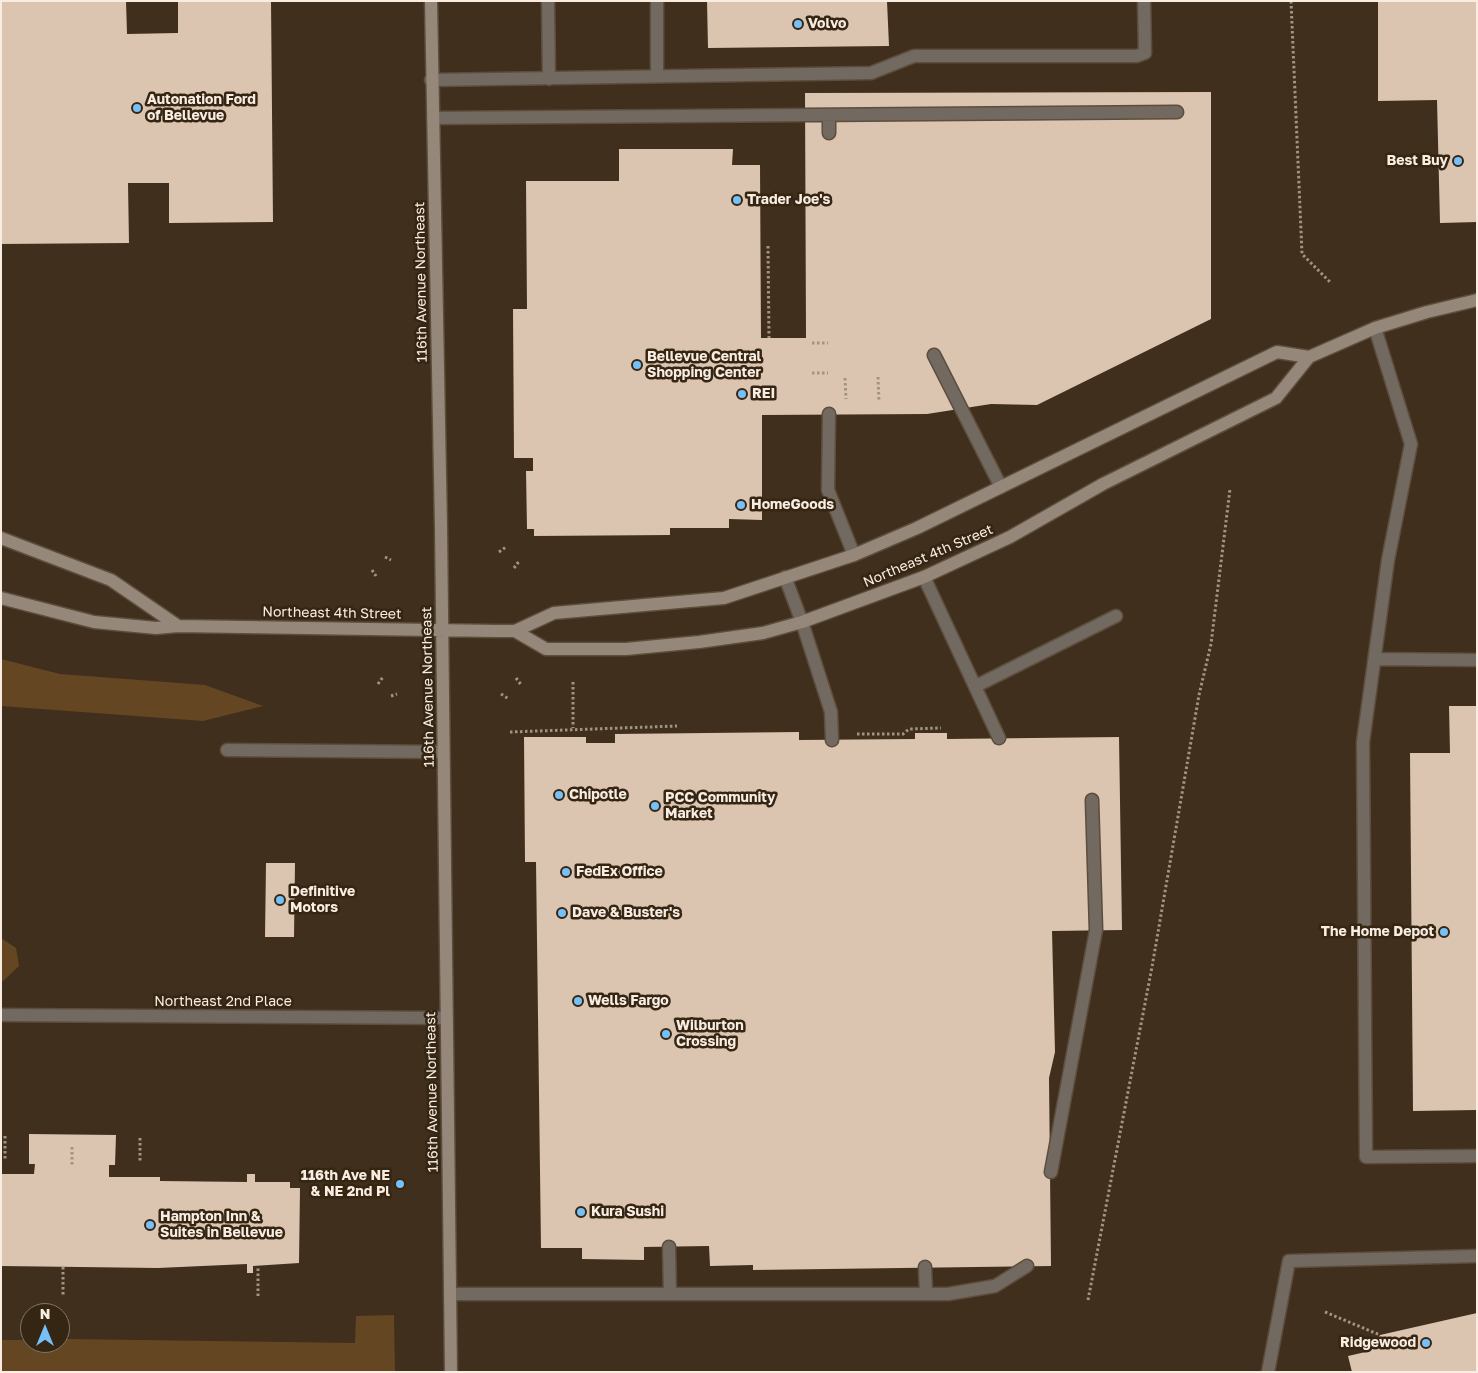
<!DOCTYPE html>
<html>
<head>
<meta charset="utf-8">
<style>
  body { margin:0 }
  #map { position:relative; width:1478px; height:1373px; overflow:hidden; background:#3f2f1c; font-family:"Golos Text",sans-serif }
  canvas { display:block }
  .frame { position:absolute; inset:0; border:2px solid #f9ede2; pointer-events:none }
  .north { position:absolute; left:20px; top:1303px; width:50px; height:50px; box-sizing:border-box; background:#352513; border:1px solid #837566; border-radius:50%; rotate:0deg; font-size:14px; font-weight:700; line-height:20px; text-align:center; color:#f9ede2 }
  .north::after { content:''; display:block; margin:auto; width:18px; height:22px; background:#76c0f7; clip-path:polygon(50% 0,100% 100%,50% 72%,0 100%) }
</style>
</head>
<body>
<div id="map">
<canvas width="1478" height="1373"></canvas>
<div class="frame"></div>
<div class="north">N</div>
</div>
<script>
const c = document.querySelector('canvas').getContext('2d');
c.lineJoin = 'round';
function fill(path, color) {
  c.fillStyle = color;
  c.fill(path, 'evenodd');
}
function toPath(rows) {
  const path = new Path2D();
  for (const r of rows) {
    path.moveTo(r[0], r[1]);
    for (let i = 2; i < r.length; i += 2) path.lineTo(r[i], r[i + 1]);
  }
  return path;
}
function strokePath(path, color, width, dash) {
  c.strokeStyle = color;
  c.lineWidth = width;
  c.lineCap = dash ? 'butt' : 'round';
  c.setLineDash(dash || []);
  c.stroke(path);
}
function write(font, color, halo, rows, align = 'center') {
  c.font = font + ' "Golos Text",sans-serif';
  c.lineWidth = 5;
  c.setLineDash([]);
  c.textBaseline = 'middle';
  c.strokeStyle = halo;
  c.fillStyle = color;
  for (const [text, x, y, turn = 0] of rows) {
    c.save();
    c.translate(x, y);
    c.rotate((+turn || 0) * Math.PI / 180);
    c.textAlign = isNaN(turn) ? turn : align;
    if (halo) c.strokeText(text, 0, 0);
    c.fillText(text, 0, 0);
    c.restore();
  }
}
fill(toPath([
  [1,659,60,674,205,685,263,706,203,721,1,706],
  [1,938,16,948,19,966,1,983],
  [394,1315,395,1372,1,1372,1,1340,30,1340,30,1343,60,1343,60,1339,69,1339,355,1343,356,1316]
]), '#654623');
fill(toPath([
  [1,1,126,1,127,34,178,33,178,1,271,1,273,222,169,223,169,183,128,183,129,243,1,244],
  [707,1,887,1,889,46,708,48],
  [1378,1,1477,1,1477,222,1440,223,1437,100,1378,101],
  [1211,92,1211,319,1037,405,991,404,927,414,762,415,762,520,729,519,729,528,670,528,670,535,534,536,534,529,527,529,526,471,533,471,533,458,514,458,513,309,527,309,526,181,619,181,619,149,733,149,732,165,760,165,761,338,806,338,805,93],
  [1449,706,1477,706,1477,1110,1413,1111,1410,753,1450,753],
  [799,732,799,740,915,739,915,733,947,733,947,739,1119,737,1122,930,1052,931,1055,1052,1049,1078,1051,1266,753,1270,753,1265,710,1266,709,1246,644,1247,644,1260,582,1259,582,1248,541,1248,536,862,525,862,524,737,586,737,586,743,615,743,615,734],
  [266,863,295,863,294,937,265,937],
  [29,1134,116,1135,115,1165,109,1165,109,1177,160,1177,160,1181,247,1182,247,1174,255,1174,255,1182,290,1182,290,1188,300,1188,299,1263,253,1266,253,1273,247,1273,247,1264,158,1268,1,1266,1,1174,34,1174,35,1164,29,1164],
  [1477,1313,1477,1372,1352,1372,1348,1356,1370,1351,1380,1335]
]), '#dbc5b0');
const service = toPath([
  [548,1,549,79],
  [657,76,657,1],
  [431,80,871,73,914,56,1137,56,1145,53,1144,1],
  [829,115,829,133],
  [433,118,1177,112],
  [1375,328,1411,444,1388,560,1363,742,1366,1157,1477,1156],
  [934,355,1001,487],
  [829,414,828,490,854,555],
  [785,577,802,622,831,712,832,740],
  [924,577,999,738],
  [1375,659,1477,660],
  [976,686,1116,616],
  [227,750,443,752],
  [1051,1172,1096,930,1092,800],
  [669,1247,670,1294],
  [925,1267,926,1294],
  [450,1294,948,1294,995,1286,1027,1266],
  [1268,1372,1289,1261,1477,1256]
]);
const minor = toPath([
  [1,1015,445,1018]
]);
const secondary = toPath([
  [431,1,441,527,451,1372],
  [1,538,111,580,178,626],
  [1,598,94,622,156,628,178,626,496,631,515,631,554,613,724,598,854,555,917,528,1277,352,1309,357,1375,328,1427,312,1477,300],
  [515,631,546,649,626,649,699,642,763,633,802,622,924,577,1010,537,1103,484,1276,398,1309,357]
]);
strokePath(service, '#5d4d3c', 15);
strokePath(minor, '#5d4d3c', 15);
strokePath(secondary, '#5d4d3c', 15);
strokePath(toPath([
  [1291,1,1302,254,1331,283],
  [768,246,769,338],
  [812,343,828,343],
  [812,373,828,373],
  [878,377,879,402],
  [845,378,846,399],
  [499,552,506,547],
  [385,557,391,560],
  [514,568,520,560],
  [372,570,376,576],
  [516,678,522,686],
  [573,682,573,728],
  [378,684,383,677],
  [501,694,509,699],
  [391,696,397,694],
  [510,732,677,726],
  [857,734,903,734,909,729,941,728],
  [5,1136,5,1161],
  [140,1138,140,1163],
  [72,1147,72,1165],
  [63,1267,63,1295],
  [258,1296,258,1266],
  [1088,1300,1152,967,1199,695,1211,644,1230,489],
  [1325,1312,1380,1335]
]), '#a29485', 3, [2.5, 2.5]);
strokePath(service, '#726961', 12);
strokePath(minor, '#726961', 12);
strokePath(secondary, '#95887a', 12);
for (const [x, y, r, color] of [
  [798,24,5,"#76c0f7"],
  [137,108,5,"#76c0f7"],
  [1458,161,5,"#76c0f7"],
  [737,200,5,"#76c0f7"],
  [637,365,5,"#76c0f7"],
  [742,394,5,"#76c0f7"],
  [741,505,5,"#76c0f7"],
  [559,795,5,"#76c0f7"],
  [655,806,5,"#76c0f7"],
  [566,872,5,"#76c0f7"],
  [280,900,5,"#76c0f7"],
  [562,913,5,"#76c0f7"],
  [1444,932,5,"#76c0f7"],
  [578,1001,5,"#76c0f7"],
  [666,1034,5,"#76c0f7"],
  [400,1184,5,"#76c0f7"],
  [581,1212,5,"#76c0f7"],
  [150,1225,5,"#76c0f7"],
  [1426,1343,5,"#76c0f7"]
]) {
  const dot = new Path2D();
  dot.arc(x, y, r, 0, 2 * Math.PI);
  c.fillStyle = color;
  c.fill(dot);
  strokePath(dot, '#352513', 2);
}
write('bold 14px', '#f9ede2', '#352513', [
  ["Volvo",808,24],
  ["Autonation Ford",147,100],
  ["of Bellevue",147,116],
  ["Best Buy",1448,161,"right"],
  ["Trader Joe's",747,200],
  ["Bellevue Central",647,357],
  ["Shopping Center",647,373],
  ["REI",752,394],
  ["HomeGoods",751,505],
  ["Chipotle",569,795],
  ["PCC Community",665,798],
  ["Market",665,814],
  ["FedEx Office",576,872],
  ["Definitive",290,892],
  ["Motors",290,908],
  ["Dave & Buster's",572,913],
  ["The Home Depot",1434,932,"right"],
  ["Wells Fargo",588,1001],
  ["Wilburton",676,1026],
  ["Crossing",676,1042],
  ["116th Ave NE",390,1176,"right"],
  ["& NE 2nd Pl",390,1192,"right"],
  ["Kura Sushi",591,1212],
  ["Hampton Inn &",160,1217],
  ["Suites in Bellevue",160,1233],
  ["Ridgewood",1416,1343,"right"]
], 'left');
write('14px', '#f9ede2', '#352513', [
  ["116th Avenue Northeast",421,282,-91],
  ["Northeast 4th Street",928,556,-23],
  ["Northeast 4th Street",332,613,1],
  ["116th Avenue Northeast",428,687,-91],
  ["Northeast 2nd Place",223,1002],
  ["116th Avenue Northeast",432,1092,-91]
]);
</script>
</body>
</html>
